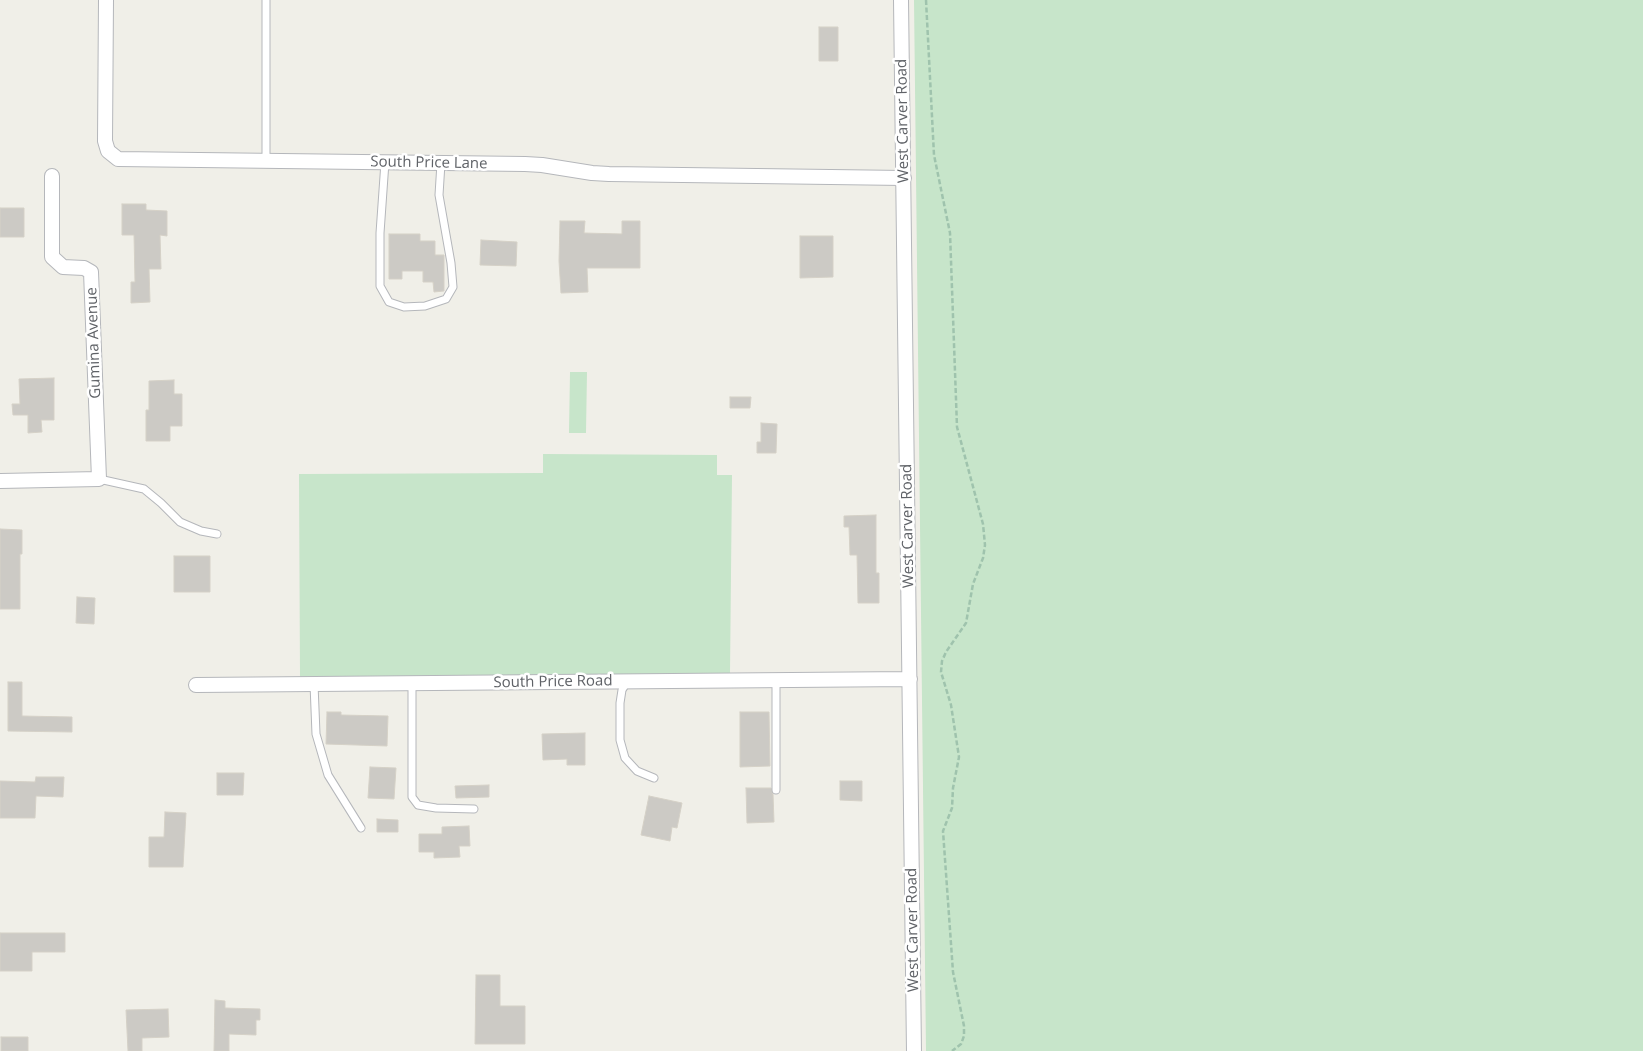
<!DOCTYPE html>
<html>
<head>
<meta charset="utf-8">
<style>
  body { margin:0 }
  canvas { display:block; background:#f0efe8 }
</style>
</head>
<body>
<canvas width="1643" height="1051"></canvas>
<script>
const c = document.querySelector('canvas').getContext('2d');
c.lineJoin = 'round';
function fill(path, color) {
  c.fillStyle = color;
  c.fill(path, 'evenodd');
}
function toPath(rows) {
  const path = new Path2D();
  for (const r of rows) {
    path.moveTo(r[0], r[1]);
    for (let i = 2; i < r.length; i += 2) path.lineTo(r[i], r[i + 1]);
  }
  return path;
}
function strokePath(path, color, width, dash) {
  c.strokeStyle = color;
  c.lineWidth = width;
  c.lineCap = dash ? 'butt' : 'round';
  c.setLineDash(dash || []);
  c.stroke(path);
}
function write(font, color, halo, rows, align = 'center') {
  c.font = font + ' "Open Sans",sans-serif';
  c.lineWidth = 5;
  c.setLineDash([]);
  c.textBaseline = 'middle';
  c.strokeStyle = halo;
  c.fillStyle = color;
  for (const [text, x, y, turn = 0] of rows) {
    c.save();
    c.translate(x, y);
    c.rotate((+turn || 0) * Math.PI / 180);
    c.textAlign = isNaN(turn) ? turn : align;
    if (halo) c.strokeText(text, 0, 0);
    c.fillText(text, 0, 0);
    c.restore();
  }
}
fill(toPath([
  [914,0,1643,0,1643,1051,926,1051],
  [570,372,587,372,586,433,569,433],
  [543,454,717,455,717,475,732,475,730,674,300,678,299,474,543,473]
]), '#c7e5ca');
const building = toPath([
  [819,27,838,27,838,61,819,61,819,27],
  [122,204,146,204,146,210,167,211,167,236,160,235,161,269,149,269,150,302,131,303,131,282,135,282,134,235,122,235,122,204],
  [0,208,24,208,24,237,0,237,0,208],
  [560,221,585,221,584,233,622,234,622,221,640,221,640,268,587,268,588,292,561,293,559,261,560,221],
  [389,234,420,234,420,241,435,241,435,255,444,255,444,291,434,292,433,282,423,282,423,271,402,271,402,279,389,279,389,234],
  [800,236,833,236,833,277,800,278,800,236],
  [481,240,517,242,516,266,480,265,481,240],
  [54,378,54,420,41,420,42,432,28,433,28,415,13,415,12,404,20,404,19,379,54,378],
  [174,380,174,394,182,394,182,426,170,426,170,441,146,441,146,410,149,410,149,381,174,380],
  [730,397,751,397,750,408,730,408,730,397],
  [761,423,777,424,776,453,757,453,757,442,761,442,761,423],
  [876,515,876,573,879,573,879,603,858,603,857,555,850,555,849,527,844,527,844,516,876,515],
  [0,529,22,530,22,554,20,554,20,609,0,609,0,529],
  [174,556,210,556,210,592,174,592,174,556],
  [77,597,95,598,94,624,76,623,77,597],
  [8,682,22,682,22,716,72,717,72,732,8,731,8,682],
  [327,712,341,712,341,715,388,716,387,746,326,744,327,712],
  [740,712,769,712,770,766,740,767,740,712],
  [585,733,585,765,567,765,567,759,543,760,542,734,585,733],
  [370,767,396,768,394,799,368,798,370,767],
  [217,773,244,773,243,795,217,795,217,773],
  [36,777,64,777,63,797,36,796,35,818,0,818,0,781,35,782,36,777],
  [840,781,862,781,862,801,840,800,840,781],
  [489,785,489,797,456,798,455,786,489,785],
  [746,788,771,788,773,794,774,822,747,823,746,788],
  [649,796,682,803,677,828,672,827,670,841,641,835,649,796],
  [165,812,186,813,183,867,149,867,149,837,164,837,165,812],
  [377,819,398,820,398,832,377,832,377,819],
  [469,826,470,846,459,846,460,857,434,858,434,852,419,852,419,834,442,834,442,827,469,826],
  [0,933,65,933,65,952,32,952,32,971,0,971,0,933],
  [476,975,500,975,500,1006,525,1006,525,1044,475,1044,476,975],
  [215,1000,225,1001,225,1008,260,1009,260,1020,256,1020,256,1035,229,1034,229,1051,214,1051,215,1000],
  [168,1009,169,1037,142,1038,142,1051,128,1051,126,1010,168,1009],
  [1,1037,28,1037,28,1051,1,1051,1,1037]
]);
fill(building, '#cccac5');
strokePath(building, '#d5d1c7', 1);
const lane = toPath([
  [266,0,266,162],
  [385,162,380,233,380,286,389,302,404,307,425,306,446,299,453,287,451,263,439,195,441,163],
  [99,479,144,489,161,503,180,522,201,531,217,534],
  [627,682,622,690,620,703,620,740,625,758,637,771,654,778],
  [412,683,412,797,418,805,436,808,474,809],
  [314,684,316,734,328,775,361,828],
  [776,790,776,680]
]);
const street = toPath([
  [106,0,105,141,108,151,118,159,525,164,542,165,592,173,609,174,904,178],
  [901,0,914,1051],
  [0,481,99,479,91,272,84,268,63,267,52,257,52,176],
  [196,685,910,679]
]);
strokePath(lane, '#b5b7bb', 9);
strokePath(street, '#b5b7bb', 16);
strokePath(toPath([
  [926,0,934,155,950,233,957,427,983,524,985,545,983,558,973,584,966,623,946,652,942,661,941,672,951,705,959,757,953,788,952,808,943,831,953,972,964,1026,964,1036,961,1044,952,1051]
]), '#9fc3ad', 2.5, [5, 2.5]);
strokePath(lane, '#fff', 7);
strokePath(street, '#fff', 14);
write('15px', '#5f6267', '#fff', [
  ["West Carver Road",903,121,-91],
  ["South Price Lane",429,163,1],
  ["Gumina Avenue",94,343,-92],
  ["West Carver Road",908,526,-91],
  ["South Price Road",553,682,-1],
  ["West Carver Road",913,930,-91]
]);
</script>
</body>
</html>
